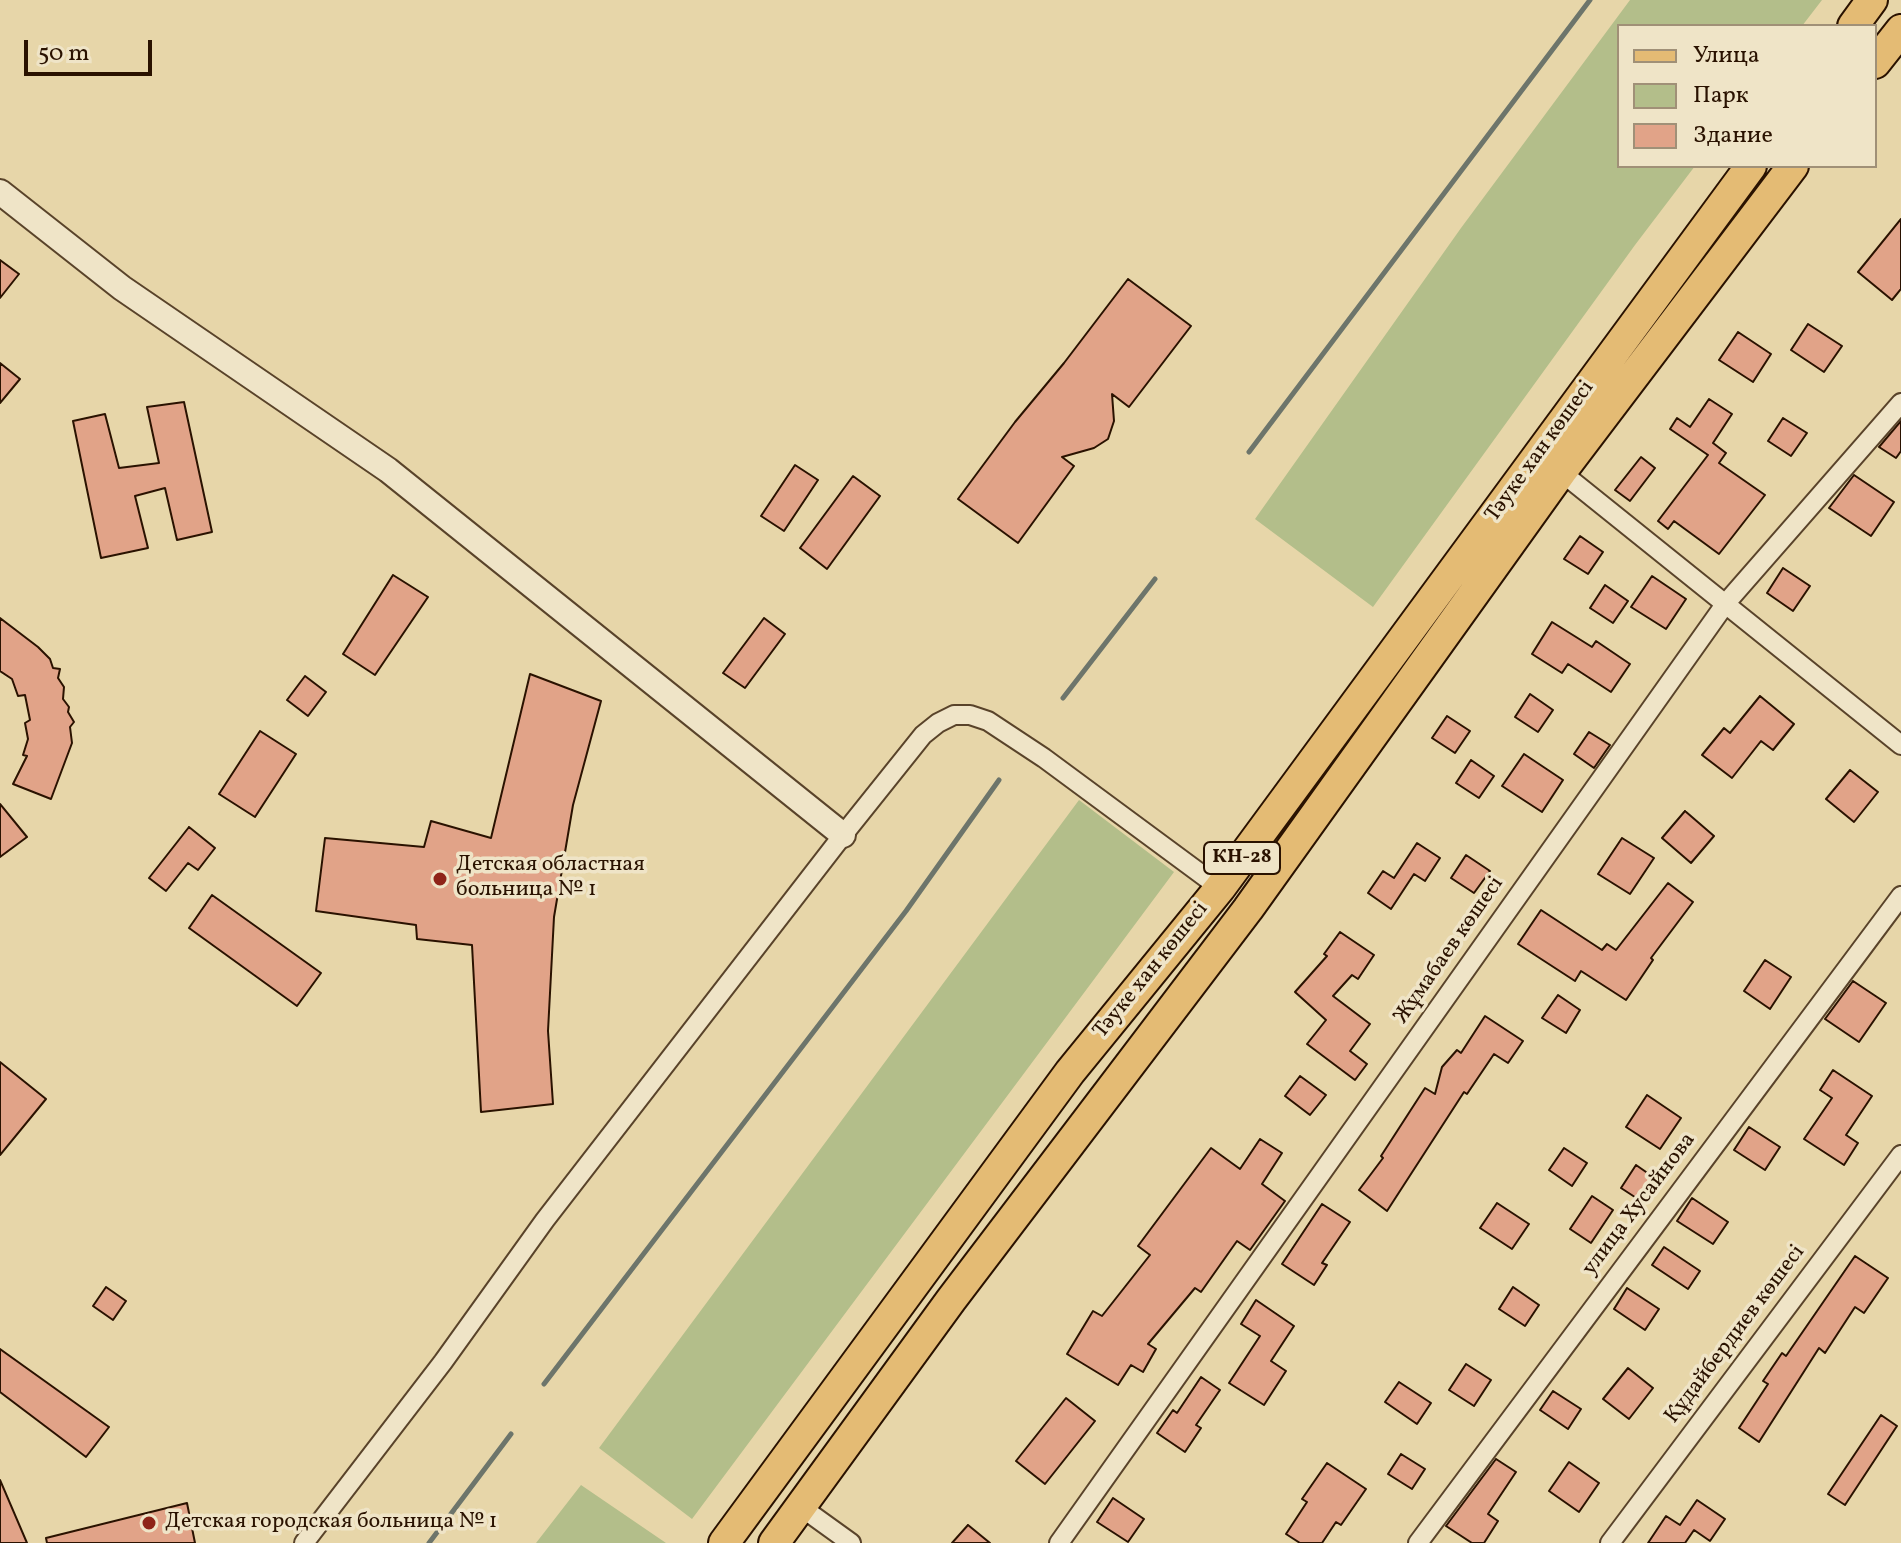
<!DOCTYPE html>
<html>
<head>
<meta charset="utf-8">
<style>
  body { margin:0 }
  #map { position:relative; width:1901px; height:1543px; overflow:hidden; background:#e7d6a9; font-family:Vollkorn,serif }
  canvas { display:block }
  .legend { position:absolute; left:1617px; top:24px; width:260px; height:144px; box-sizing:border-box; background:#efe4c7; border:2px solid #a09077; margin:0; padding:10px 14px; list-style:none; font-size:24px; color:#2a1200 }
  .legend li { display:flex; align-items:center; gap:16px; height:40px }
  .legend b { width:40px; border:2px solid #a09077 }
  .scale { position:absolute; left:24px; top:40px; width:128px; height:36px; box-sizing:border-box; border:4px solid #2a1200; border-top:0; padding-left:10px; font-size:24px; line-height:28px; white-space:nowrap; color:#2a1200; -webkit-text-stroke:6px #efe4c7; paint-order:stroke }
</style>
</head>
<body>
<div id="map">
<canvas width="1901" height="1543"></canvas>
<ul class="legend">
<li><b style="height:10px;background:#e4bb74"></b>Улица</li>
<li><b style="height:22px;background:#b3be8a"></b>Парк</li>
<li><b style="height:22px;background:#e1a388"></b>Здание</li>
</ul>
<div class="scale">50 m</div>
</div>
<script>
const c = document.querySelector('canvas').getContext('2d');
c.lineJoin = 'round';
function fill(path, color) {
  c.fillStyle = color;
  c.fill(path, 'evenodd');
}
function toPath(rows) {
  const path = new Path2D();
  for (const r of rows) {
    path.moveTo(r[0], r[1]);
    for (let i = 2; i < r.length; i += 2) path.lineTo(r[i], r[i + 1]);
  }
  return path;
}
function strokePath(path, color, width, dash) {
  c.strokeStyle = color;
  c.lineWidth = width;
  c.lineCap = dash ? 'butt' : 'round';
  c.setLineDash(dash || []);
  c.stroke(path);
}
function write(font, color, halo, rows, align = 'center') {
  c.font = font + ' Vollkorn,serif';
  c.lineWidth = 7;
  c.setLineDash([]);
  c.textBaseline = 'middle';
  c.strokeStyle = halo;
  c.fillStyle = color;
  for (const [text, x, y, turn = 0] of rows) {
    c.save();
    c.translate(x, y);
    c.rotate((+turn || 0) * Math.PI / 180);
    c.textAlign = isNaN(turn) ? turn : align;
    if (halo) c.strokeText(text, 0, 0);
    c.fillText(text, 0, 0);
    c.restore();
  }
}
fill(toPath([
  [1630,0,1822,0,1802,26,1619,26,1619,166,1695,166,1635,245,1373,607,1255,519,1461,228],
  [1079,800,1174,872,692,1519,599,1448],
  [581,1485,666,1543,536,1543]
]), '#b3be8a');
strokePath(toPath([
  [1249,452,1590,0],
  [1063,698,1155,579],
  [544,1384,906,911,999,780],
  [429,1543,511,1434]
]), '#6d756b', 5);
const building = toPath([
  [1901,219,1901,289,1892,300,1858,272,1901,219],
  [0,260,19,274,0,298,0,260],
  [1128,279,1191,326,1129,407,1112,394,1114,421,1108,439,1094,448,1062,457,1074,466,1018,543,958,499,1015,422,1064,363,1128,279],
  [1808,324,1842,346,1824,372,1791,350,1808,324],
  [1738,332,1771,354,1753,382,1719,360,1738,332],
  [0,363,20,379,0,403,0,363],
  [1709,399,1732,414,1713,443,1726,453,1719,463,1765,495,1719,554,1674,521,1668,529,1658,521,1708,455,1670,429,1677,418,1690,427,1709,399],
  [184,402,212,532,177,540,165,488,135,496,148,548,101,558,73,421,105,414,119,468,159,463,147,407,184,402],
  [1783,418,1807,433,1791,456,1768,441,1783,418],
  [1901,421,1901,451,1896,458,1879,447,1901,421],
  [1641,457,1655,468,1630,501,1615,490,1641,457],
  [795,465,818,480,784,531,761,516,795,465],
  [1854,475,1894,502,1871,536,1829,508,1854,475],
  [853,476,880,496,827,569,800,548,853,476],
  [1580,536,1603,552,1588,574,1564,559,1580,536],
  [1783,568,1810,586,1793,611,1767,593,1783,568],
  [393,575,428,597,375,675,343,654,393,575],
  [1652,576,1686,599,1666,629,1631,607,1652,576],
  [1605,585,1628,601,1613,623,1590,608,1605,585],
  [0,618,38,647,50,659,53,668,60,669,58,678,64,687,63,699,69,707,68,712,74,722,70,727,72,743,51,799,13,784,27,756,23,755,28,739,25,723,30,720,25,695,18,696,12,679,0,671,0,618],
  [764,618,785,634,745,688,723,673,764,618],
  [1552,622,1592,647,1596,641,1630,664,1611,692,1568,664,1562,673,1532,654,1552,622],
  [530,674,601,701,573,805,554,917,548,1031,553,1104,481,1112,472,945,417,939,416,925,316,911,325,838,424,847,431,821,491,838,530,674],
  [305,676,326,692,308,716,287,700,305,676],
  [1530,694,1553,710,1538,732,1515,717,1530,694],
  [1760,696,1794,724,1773,750,1761,741,1732,778,1702,755,1724,728,1730,733,1760,696],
  [1447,716,1470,731,1455,753,1432,738,1447,716],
  [260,731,296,754,255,817,219,794,260,731],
  [1589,732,1610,745,1594,768,1574,754,1589,732],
  [1524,754,1563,780,1542,812,1502,786,1524,754],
  [1471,760,1494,776,1479,798,1456,783,1471,760],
  [1850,770,1878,792,1854,822,1826,799,1850,770],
  [0,804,27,837,0,857,0,804],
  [1685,811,1714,836,1691,863,1662,838,1685,811],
  [189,827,215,848,198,870,188,863,166,891,149,878,189,827],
  [1622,838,1654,858,1630,894,1598,874,1622,838],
  [1417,843,1440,858,1425,881,1414,874,1391,909,1368,893,1383,871,1394,878,1417,843],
  [1466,855,1490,871,1474,893,1451,878,1466,855],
  [1668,883,1693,902,1651,958,1653,960,1626,1000,1581,971,1575,981,1518,944,1541,910,1602,950,1607,944,1616,950,1668,883],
  [212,895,321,973,297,1006,189,928,212,895],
  [1340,932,1374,955,1358,979,1352,975,1333,996,1370,1024,1350,1051,1367,1064,1355,1080,1307,1044,1326,1020,1295,992,1327,956,1324,954,1340,932],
  [1765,960,1791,977,1770,1009,1744,991,1765,960],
  [1853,981,1886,1003,1859,1042,1825,1019,1853,981],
  [1558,995,1580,1010,1566,1033,1542,1018,1558,995],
  [1485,1016,1523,1041,1508,1063,1494,1054,1467,1094,1464,1092,1387,1211,1359,1190,1383,1158,1381,1156,1425,1088,1435,1094,1442,1067,1457,1050,1461,1053,1485,1016],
  [0,1062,46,1099,0,1155,0,1062],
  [1833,1070,1872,1096,1846,1135,1858,1143,1844,1165,1804,1139,1832,1098,1820,1090,1833,1070],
  [1300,1076,1326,1095,1310,1115,1285,1096,1300,1076],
  [1647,1095,1681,1118,1660,1149,1626,1127,1647,1095],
  [1749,1127,1780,1147,1765,1170,1734,1150,1749,1127],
  [1260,1139,1282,1153,1262,1184,1285,1201,1250,1250,1237,1241,1201,1292,1195,1288,1148,1344,1156,1349,1143,1372,1131,1365,1118,1385,1067,1354,1093,1311,1102,1316,1150,1255,1138,1246,1211,1148,1240,1169,1260,1139],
  [1564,1148,1587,1163,1572,1186,1549,1170,1564,1148],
  [1636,1165,1659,1181,1644,1203,1621,1188,1636,1165],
  [1592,1196,1613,1210,1591,1243,1570,1229,1592,1196],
  [1692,1198,1728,1222,1713,1244,1677,1221,1692,1198],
  [1497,1203,1529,1224,1512,1249,1480,1228,1497,1203],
  [1322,1204,1350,1222,1322,1263,1327,1265,1314,1285,1282,1264,1322,1204],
  [1664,1247,1700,1271,1688,1289,1652,1265,1664,1247],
  [1855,1256,1888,1278,1864,1313,1855,1307,1825,1353,1819,1348,1759,1442,1739,1428,1768,1384,1763,1381,1782,1353,1786,1356,1855,1256],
  [106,1287,126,1301,113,1320,93,1306,106,1287],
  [1513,1287,1539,1305,1525,1326,1499,1309,1513,1287],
  [1627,1288,1659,1309,1645,1330,1614,1309,1627,1288],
  [1256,1300,1294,1326,1271,1361,1286,1371,1264,1405,1229,1383,1260,1336,1241,1324,1256,1300],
  [0,1349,109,1427,86,1457,0,1392,0,1349],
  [1466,1364,1491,1380,1474,1406,1449,1390,1466,1364],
  [1628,1368,1653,1388,1629,1419,1603,1399,1628,1368],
  [1201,1377,1220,1390,1196,1425,1201,1428,1185,1452,1157,1433,1173,1410,1177,1413,1201,1377],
  [1399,1382,1431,1403,1417,1424,1385,1402,1399,1382],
  [1553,1391,1581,1409,1568,1429,1540,1410,1553,1391],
  [1066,1398,1095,1421,1045,1484,1016,1461,1066,1398],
  [1881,1415,1897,1426,1845,1505,1828,1494,1881,1415],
  [1401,1454,1425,1469,1412,1489,1388,1474,1401,1454],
  [1496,1459,1516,1472,1488,1514,1498,1521,1484,1543,1472,1543,1446,1526,1496,1459],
  [1569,1462,1599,1483,1579,1512,1549,1491,1569,1462],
  [1327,1463,1366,1489,1341,1525,1336,1522,1322,1543,1300,1543,1286,1534,1307,1502,1302,1499,1327,1463],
  [0,1480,27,1543,0,1543,0,1480],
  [1113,1498,1144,1519,1128,1542,1097,1522,1113,1498],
  [1697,1500,1725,1519,1710,1541,1694,1530,1685,1543,1648,1543,1666,1516,1680,1525,1697,1500],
  [187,1503,195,1543,47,1543,46,1538,187,1503],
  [968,1525,990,1543,952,1543,968,1525]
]);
fill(building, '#e1a388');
strokePath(building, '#2a1200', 2);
const minor = toPath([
  [1561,472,1901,745],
  [801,1507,851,1543],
  [304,1543,443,1362,545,1220,843,835,923,735,938,723,954,715,970,715,988,721,1044,758,1220,888],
  [1059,1543,1726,603,1901,403],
  [1418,1543,1901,896],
  [1610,1543,1901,1155]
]);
const tertiary = toPath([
  [0,192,122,288,388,470,843,835]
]);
const primary = toPath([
  [1853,26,1872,0],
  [1875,63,1901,30],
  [724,1543,1070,1072,1220,888,1751,166],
  [774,1543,951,1300,1248,909,1561,472,1793,166]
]);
strokePath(minor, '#59432a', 22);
strokePath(tertiary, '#59432a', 28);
strokePath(primary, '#2a1200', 34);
strokePath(minor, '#efe4c7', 18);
strokePath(tertiary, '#efe4c7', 24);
strokePath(primary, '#e4bb74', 30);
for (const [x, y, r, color] of [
  [440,879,8,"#8f2418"],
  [149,1523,8,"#8f2418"]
]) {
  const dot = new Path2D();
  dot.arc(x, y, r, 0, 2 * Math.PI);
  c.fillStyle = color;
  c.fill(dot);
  strokePath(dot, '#efe4c7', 3);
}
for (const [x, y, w] of [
  [1242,858,76]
]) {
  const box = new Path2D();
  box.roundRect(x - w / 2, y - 16, w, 32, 6);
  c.fillStyle = '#efe4c7';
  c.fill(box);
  strokePath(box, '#2a1200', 2);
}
write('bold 20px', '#2a1200', null, [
  ["КН-28",1242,858]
]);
write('22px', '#2a1200', '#efe4c7', [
  ["Тәуке хан көшесі",1541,452,-54],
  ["Жұмабаев көшесі",1450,951,-55],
  ["Тәуке хан көшесі",1152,971,-51],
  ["улица Хусайнова",1640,1205,-53],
  ["Құдайбердиев көшесі",1736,1335,-53]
]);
write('22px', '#2a1200', '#efe4c7', [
  ["Детская областная",456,866],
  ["больница № 1",456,891],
  ["Детская городская больница № 1",165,1523]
], 'left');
</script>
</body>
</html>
